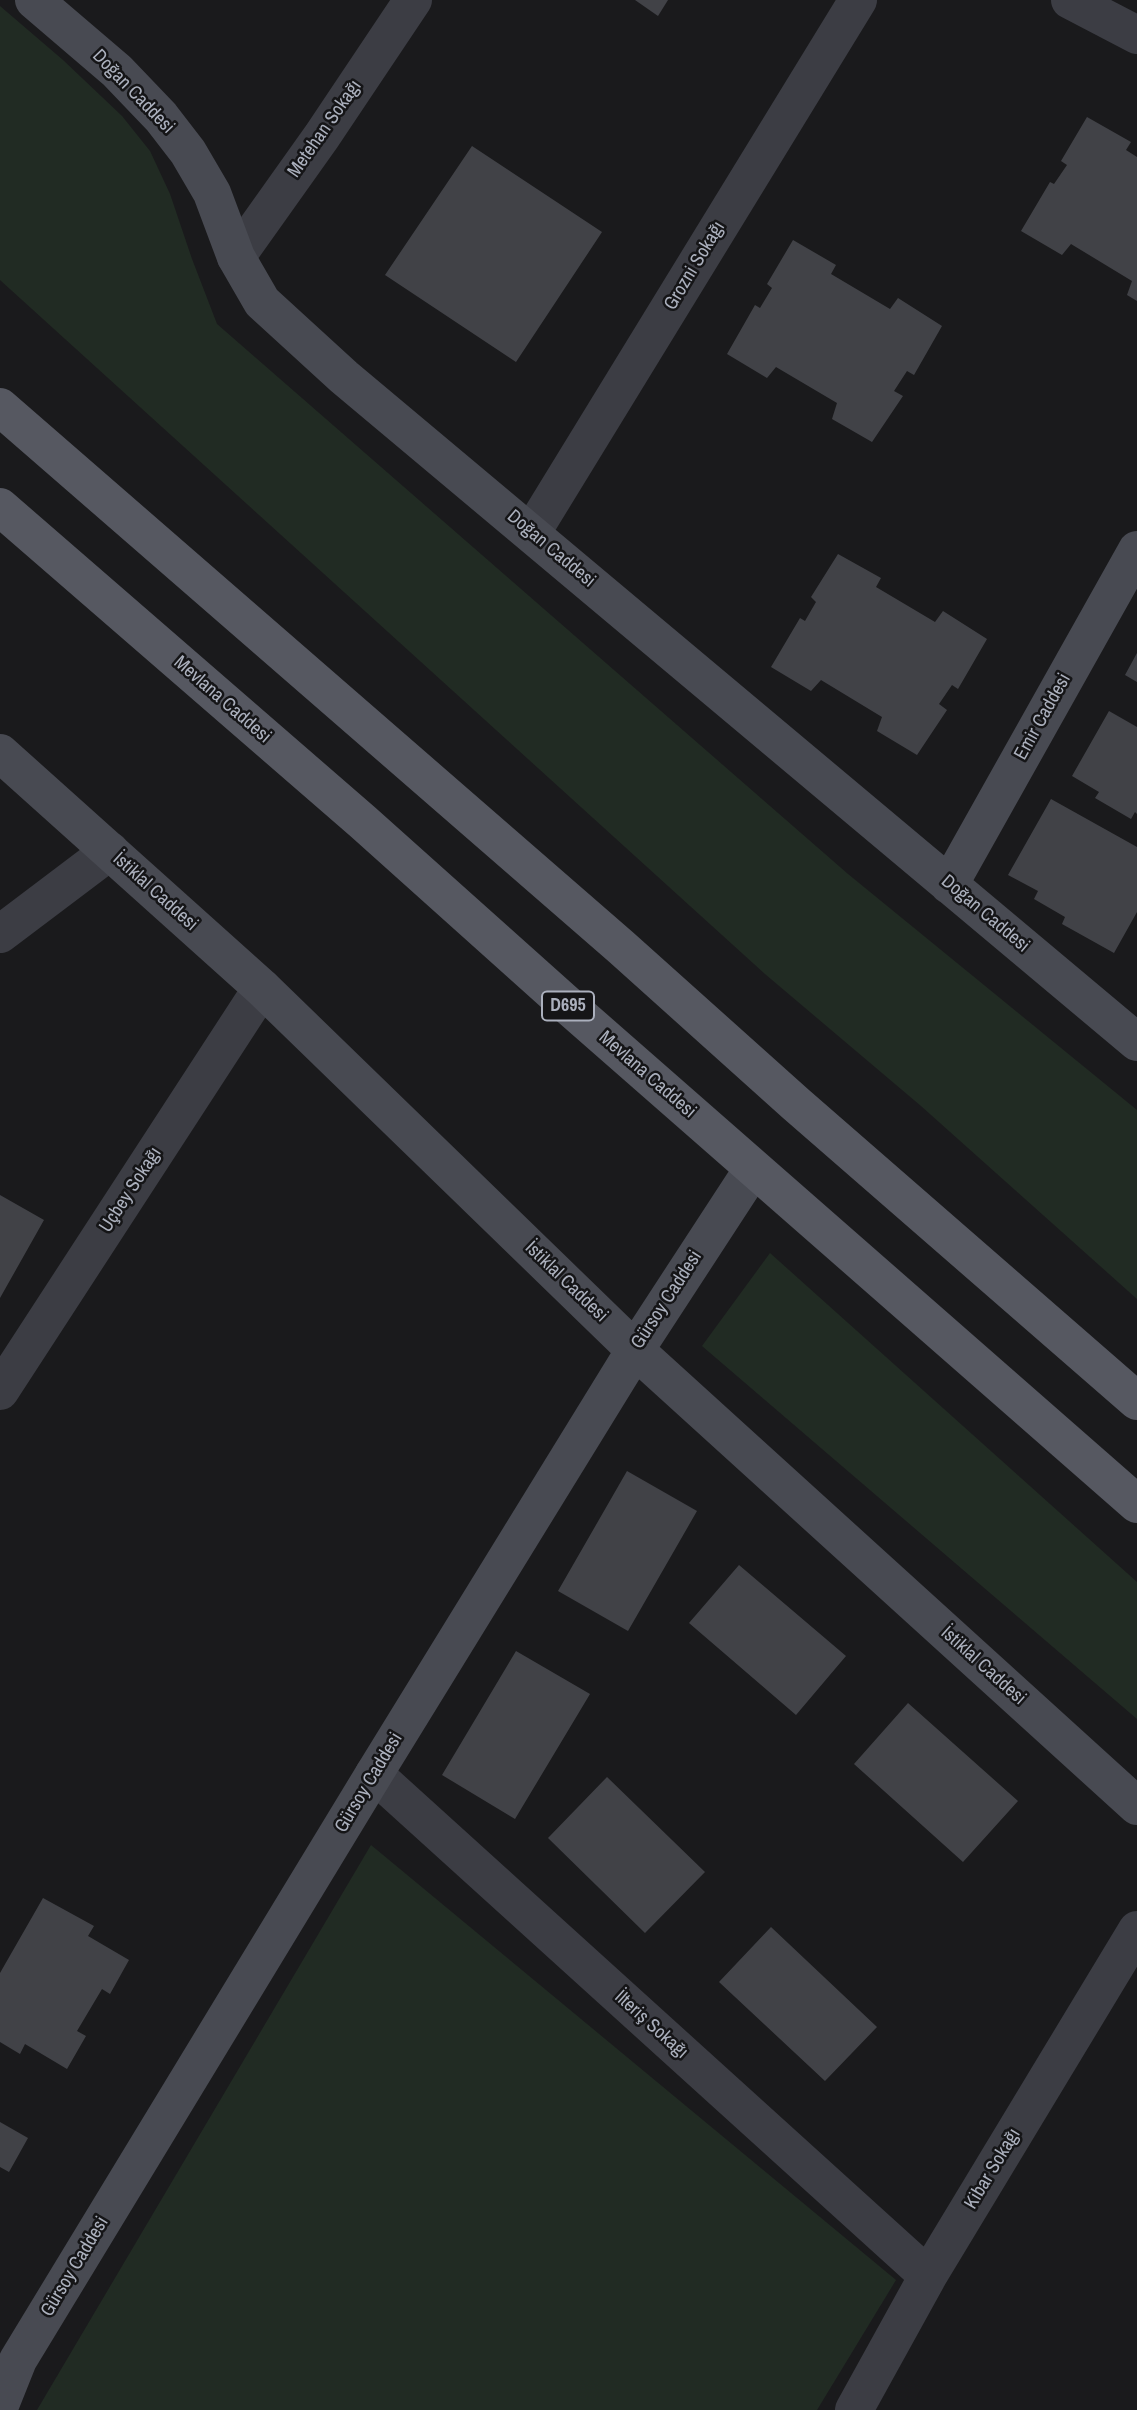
<!DOCTYPE html>
<html>
<head>
<meta charset="utf-8">
<style>
  body { margin:0 }
  canvas { display:block; background:#1a1a1c }
</style>
</head>
<body>
<canvas width="1137" height="2410"></canvas>
<script>
const c = document.querySelector('canvas').getContext('2d');
c.lineJoin = 'round';
function fill(path, color) {
  c.fillStyle = color;
  c.fill(path, 'evenodd');
}
function toPath(rows) {
  const path = new Path2D();
  for (const r of rows) {
    path.moveTo(r[0], r[1]);
    for (let i = 2; i < r.length; i += 2) path.lineTo(r[i], r[i + 1]);
  }
  return path;
}
function strokePath(path, color, width, dash) {
  c.strokeStyle = color;
  c.lineWidth = width;
  c.lineCap = dash ? 'butt' : 'round';
  c.setLineDash(dash || []);
  c.stroke(path);
}
function write(font, color, halo, rows, align = 'center') {
  c.font = font + ' "Archivo Narrow",sans-serif';
  c.lineWidth = 5;
  c.setLineDash([]);
  c.textBaseline = 'middle';
  c.strokeStyle = halo;
  c.fillStyle = color;
  for (const [text, x, y, turn = 0] of rows) {
    c.save();
    c.translate(x, y);
    c.rotate((+turn || 0) * Math.PI / 180);
    c.textAlign = isNaN(turn) ? turn : align;
    if (halo) c.strokeText(text, 0, 0);
    c.fillText(text, 0, 0);
    c.restore();
  }
}
fill(toPath([
  [0,6,63,60,122,116,150,151,170,194,192,259,217,324,848,874,1137,1110,1137,1299,921,1106,765,974,0,280],
  [770,1253,1137,1582,1137,1719,702,1346],
  [371,1845,896,2280,817,2410,37,2410]
]), '#212b23');
fill(toPath([
  [635,0,668,0,658,16],
  [1087,117,1131,142,1126,150,1137,157,1137,301,1127,295,1132,281,1071,244,1062,255,1021,231,1050,182,1054,184,1067,165,1061,161],
  [472,146,602,232,516,362,385,275],
  [793,240,836,265,831,274,890,309,898,298,942,326,914,375,907,371,894,391,903,396,872,442,832,419,837,403,776,367,767,378,727,354,755,305,760,308,772,288,767,284],
  [838,554,881,578,876,587,935,622,943,611,987,639,958,689,952,685,939,704,947,710,917,755,877,731,882,717,821,680,811,691,771,667,800,618,805,621,816,602,811,597],
  [1137,653,1137,682,1125,675],
  [1109,711,1137,727,1137,814,1135,812,1131,819,1095,798,1099,792,1072,776],
  [1051,799,1137,847,1137,912,1114,953,1062,924,1065,917,1034,899,1038,891,1008,875],
  [0,1195,44,1220,0,1298],
  [627,1471,697,1511,628,1631,558,1591],
  [739,1565,846,1656,796,1715,689,1623],
  [516,1651,590,1694,515,1819,442,1775],
  [908,1703,1018,1801,963,1862,854,1764],
  [607,1777,705,1872,645,1933,548,1838],
  [43,1898,94,1926,88,1936,129,1960,110,1994,102,1989,77,2031,86,2036,67,2069,25,2044,20,2054,0,2042,0,1973],
  [771,1927,877,2027,825,2081,719,1982],
  [0,2122,28,2138,9,2172,0,2167]
]), '#414247');
strokePath(toPath([
  [1070,0,1137,35],
  [236,257,322,136,413,0],
  [532,532,858,0],
  [0,934,110,851],
  [0,1391,262,988],
  [374,1774,928,2276],
  [854,2410,928,2276,1137,1930]
]), '#3c3d44', 38);
strokePath(toPath([
  [34,0,117,71,161,117,188,152,212,193,236,257,262,302,344,377,1137,1042],
  [0,753,262,988,635,1350,1137,1806],
  [949,885,1137,550],
  [0,2405,18,2360,374,1774,635,1350,753,1169]
]), '#484a52', 38);
strokePath(toPath([
  [0,407,621,947,796,1104,1137,1401],
  [0,507,363,822,564,1002,1137,1504]
]), '#565861', 38);
for (const [x, y, w] of [
  [568,1006,52]
]) {
  const box = new Path2D();
  box.roundRect(x - w / 2, y - 14.5, w, 29, 5);
  c.fillStyle = '#151517';
  c.fill(box);
  strokePath(box, '#abb0bd', 2);
}
write('bold 18px', '#abb0bd', null, [
  ["D695",568,1006]
]);
write('19px', '#abb0bd', '#151517', [
  ["Doğan Caddesi",133,92,46],
  ["Metehan Sokağı",325,129,-55],
  ["Grozni Sokağı",695,266,-59],
  ["Doğan Caddesi",551,549,40],
  ["Mevlana Caddesi",222,700,41],
  ["Emir Caddesi",1043,717,-61],
  ["İstiklal Caddesi",155,892,42],
  ["Doğan Caddesi",985,914,40],
  ["Mevlana Caddesi",647,1075,41],
  ["Uçbey Sokağı",131,1190,-57],
  ["İstiklal Caddesi",566,1282,44],
  ["Gürsoy Caddesi",667,1300,-57],
  ["İstiklal Caddesi",983,1666,42],
  ["Gürsoy Caddesi",369,1783,-59],
  ["İlteriş Sokağı",651,2025,42],
  ["Kibar Sokağı",993,2169,-59],
  ["Gürsoy Caddesi",75,2267,-59]
]);
</script>
</body>
</html>
